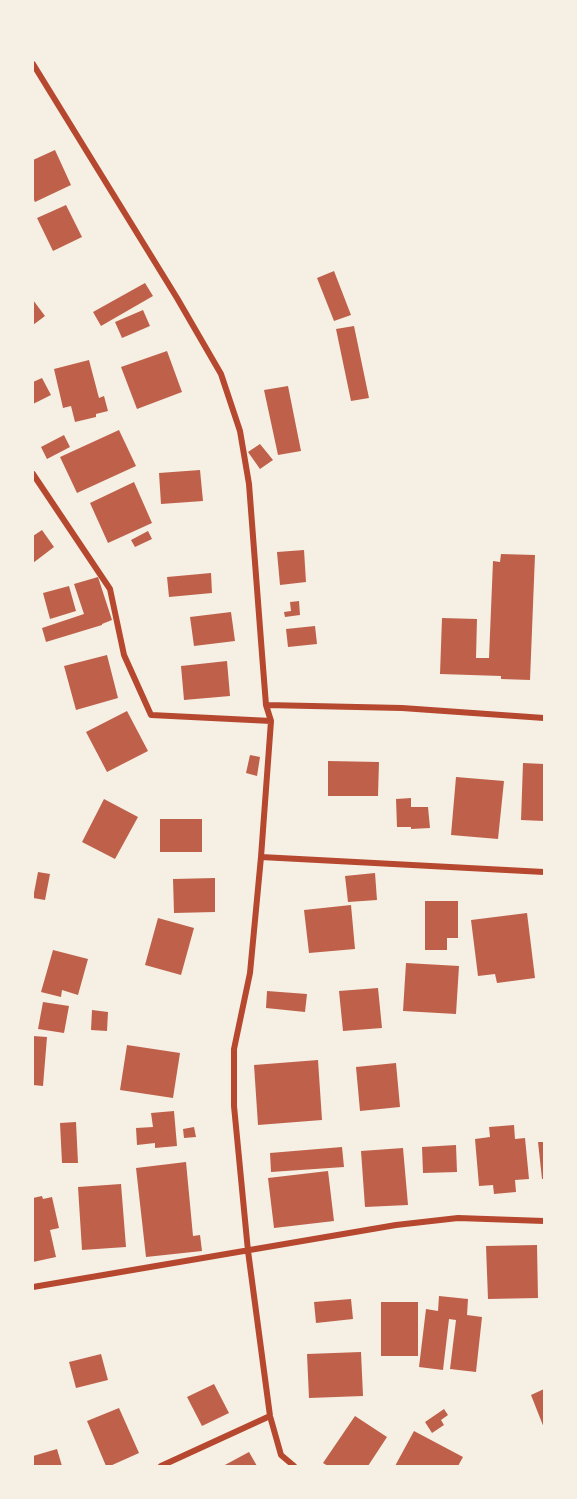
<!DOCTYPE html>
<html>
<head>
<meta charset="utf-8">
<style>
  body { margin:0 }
  #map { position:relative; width:577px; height:1499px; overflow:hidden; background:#f6efe4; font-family:Helvetica,sans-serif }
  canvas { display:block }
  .frame { position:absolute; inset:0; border:34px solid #f6efe4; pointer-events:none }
</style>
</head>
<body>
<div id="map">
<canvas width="577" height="1499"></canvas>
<div class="frame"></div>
</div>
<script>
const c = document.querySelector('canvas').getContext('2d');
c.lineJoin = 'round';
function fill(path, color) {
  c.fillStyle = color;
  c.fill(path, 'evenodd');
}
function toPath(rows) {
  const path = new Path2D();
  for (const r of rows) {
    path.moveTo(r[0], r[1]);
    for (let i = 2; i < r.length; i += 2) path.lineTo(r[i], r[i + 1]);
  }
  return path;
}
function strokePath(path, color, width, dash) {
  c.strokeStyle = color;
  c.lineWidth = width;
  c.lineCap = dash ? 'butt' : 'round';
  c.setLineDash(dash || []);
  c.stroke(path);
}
fill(toPath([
  [55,150,71,185,35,202,33,198,33,160],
  [66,205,82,237,53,251,37,218],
  [334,271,351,315,334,321,317,278],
  [145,283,153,296,101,326,93,312],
  [33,300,45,316,33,325],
  [143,310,150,326,122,338,115,322],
  [354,326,369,398,351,401,336,329],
  [167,351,182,392,137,409,121,367],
  [89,360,99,398,104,396,108,411,96,414,96,417,75,422,71,406,63,408,54,369],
  [42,378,51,395,33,404,33,382],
  [288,386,301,451,278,455,264,390],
  [119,430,136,466,77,493,60,457],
  [64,435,70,447,47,459,41,447],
  [260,444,273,460,260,469,248,452],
  [200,470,203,501,161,504,159,473],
  [134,482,152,523,108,543,90,503],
  [42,530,54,547,33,563,33,536],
  [148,531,152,539,135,547,131,540],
  [304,550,306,582,280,585,277,552],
  [501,554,535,555,530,680,501,679,501,676,440,674,442,618,477,619,476,658,489,658,493,561,500,562],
  [211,573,212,593,169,597,167,577],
  [98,577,112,620,102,624,102,625,46,642,42,628,84,614,74,584],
  [69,586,76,611,50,619,43,593],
  [299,601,300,615,285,617,284,612,291,611,290,602],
  [231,612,235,641,194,646,190,617],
  [315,626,317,644,288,647,286,629],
  [107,655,118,698,76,710,64,666],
  [227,661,230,696,184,700,181,666],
  [127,711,148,751,107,772,86,732],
  [250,755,260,757,257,776,246,773],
  [328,761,379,762,378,796,328,796],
  [523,763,544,764,544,821,521,820],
  [456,777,504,781,498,839,451,835],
  [411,798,411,807,428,807,430,828,411,829,411,827,397,827,396,799],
  [104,799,138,817,115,859,82,842],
  [160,819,202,819,202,852,160,852],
  [38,872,50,874,45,900,33,898],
  [375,873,377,900,348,902,345,876],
  [215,878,215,912,174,913,173,879],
  [425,901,458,901,458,938,447,938,447,950,425,950],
  [351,905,355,949,309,953,304,910],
  [527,913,535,978,497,983,495,974,478,976,471,920],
  [158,918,194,928,181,975,145,965],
  [53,950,88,959,78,995,62,990,61,997,41,992],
  [406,963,459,966,456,1014,403,1011],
  [378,988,382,1028,343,1031,339,991],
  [267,991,307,994,305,1012,266,1008],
  [43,1002,69,1006,64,1033,38,1029],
  [92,1010,108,1012,107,1031,91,1030],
  [33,1036,47,1037,43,1086,33,1085],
  [127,1045,180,1053,173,1098,120,1090],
  [318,1060,322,1120,258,1125,254,1065],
  [396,1063,400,1107,360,1111,356,1067],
  [174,1111,177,1146,155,1148,155,1143,137,1145,136,1128,153,1127,151,1113],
  [76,1122,78,1163,62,1163,60,1123],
  [514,1125,515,1139,525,1138,529,1179,515,1180,516,1192,494,1194,493,1185,479,1186,475,1139,490,1137,489,1127],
  [194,1127,196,1137,184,1138,183,1129],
  [538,1142,544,1142,544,1179,542,1179],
  [456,1145,457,1172,423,1173,422,1147],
  [342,1147,344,1167,271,1172,270,1153],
  [403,1148,408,1205,365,1207,361,1151],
  [186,1162,193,1236,200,1235,202,1251,146,1257,136,1168],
  [328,1171,334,1221,274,1228,268,1178],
  [121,1184,126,1247,82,1250,78,1187],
  [42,1196,43,1199,52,1197,59,1228,50,1230,56,1257,33,1262,33,1198],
  [537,1245,538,1298,488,1299,486,1246],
  [439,1296,468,1299,467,1315,482,1317,476,1372,450,1369,456,1320,449,1319,443,1370,419,1367,426,1309,438,1311],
  [351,1299,353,1319,316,1323,314,1302],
  [381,1302,418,1302,418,1356,381,1356],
  [361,1352,363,1396,309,1398,307,1354],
  [101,1354,108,1380,76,1388,69,1362],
  [214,1384,229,1413,202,1426,187,1397],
  [544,1389,544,1428,531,1395],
  [119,1408,139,1453,110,1466,106,1466,87,1421],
  [444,1409,448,1415,441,1420,444,1425,432,1433,425,1422],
  [355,1416,387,1437,368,1466,328,1466,323,1463],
  [414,1431,463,1457,458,1466,395,1466],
  [57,1449,62,1466,33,1466,33,1456],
  [249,1452,257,1466,223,1466]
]), '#bf614a');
strokePath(toPath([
  [33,64,177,298,221,374,240,431,249,484,262,654,266,705,271,721,261,857,250,973,234,1049,234,1106,248,1251,270,1416,281,1455,294,1466],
  [33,474,110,589,124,655,151,715,271,721],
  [266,705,402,708,544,718],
  [261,857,544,872],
  [33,1287,396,1225,458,1218,544,1221],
  [161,1466,270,1416]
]), '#b5482f', 6);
</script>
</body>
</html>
